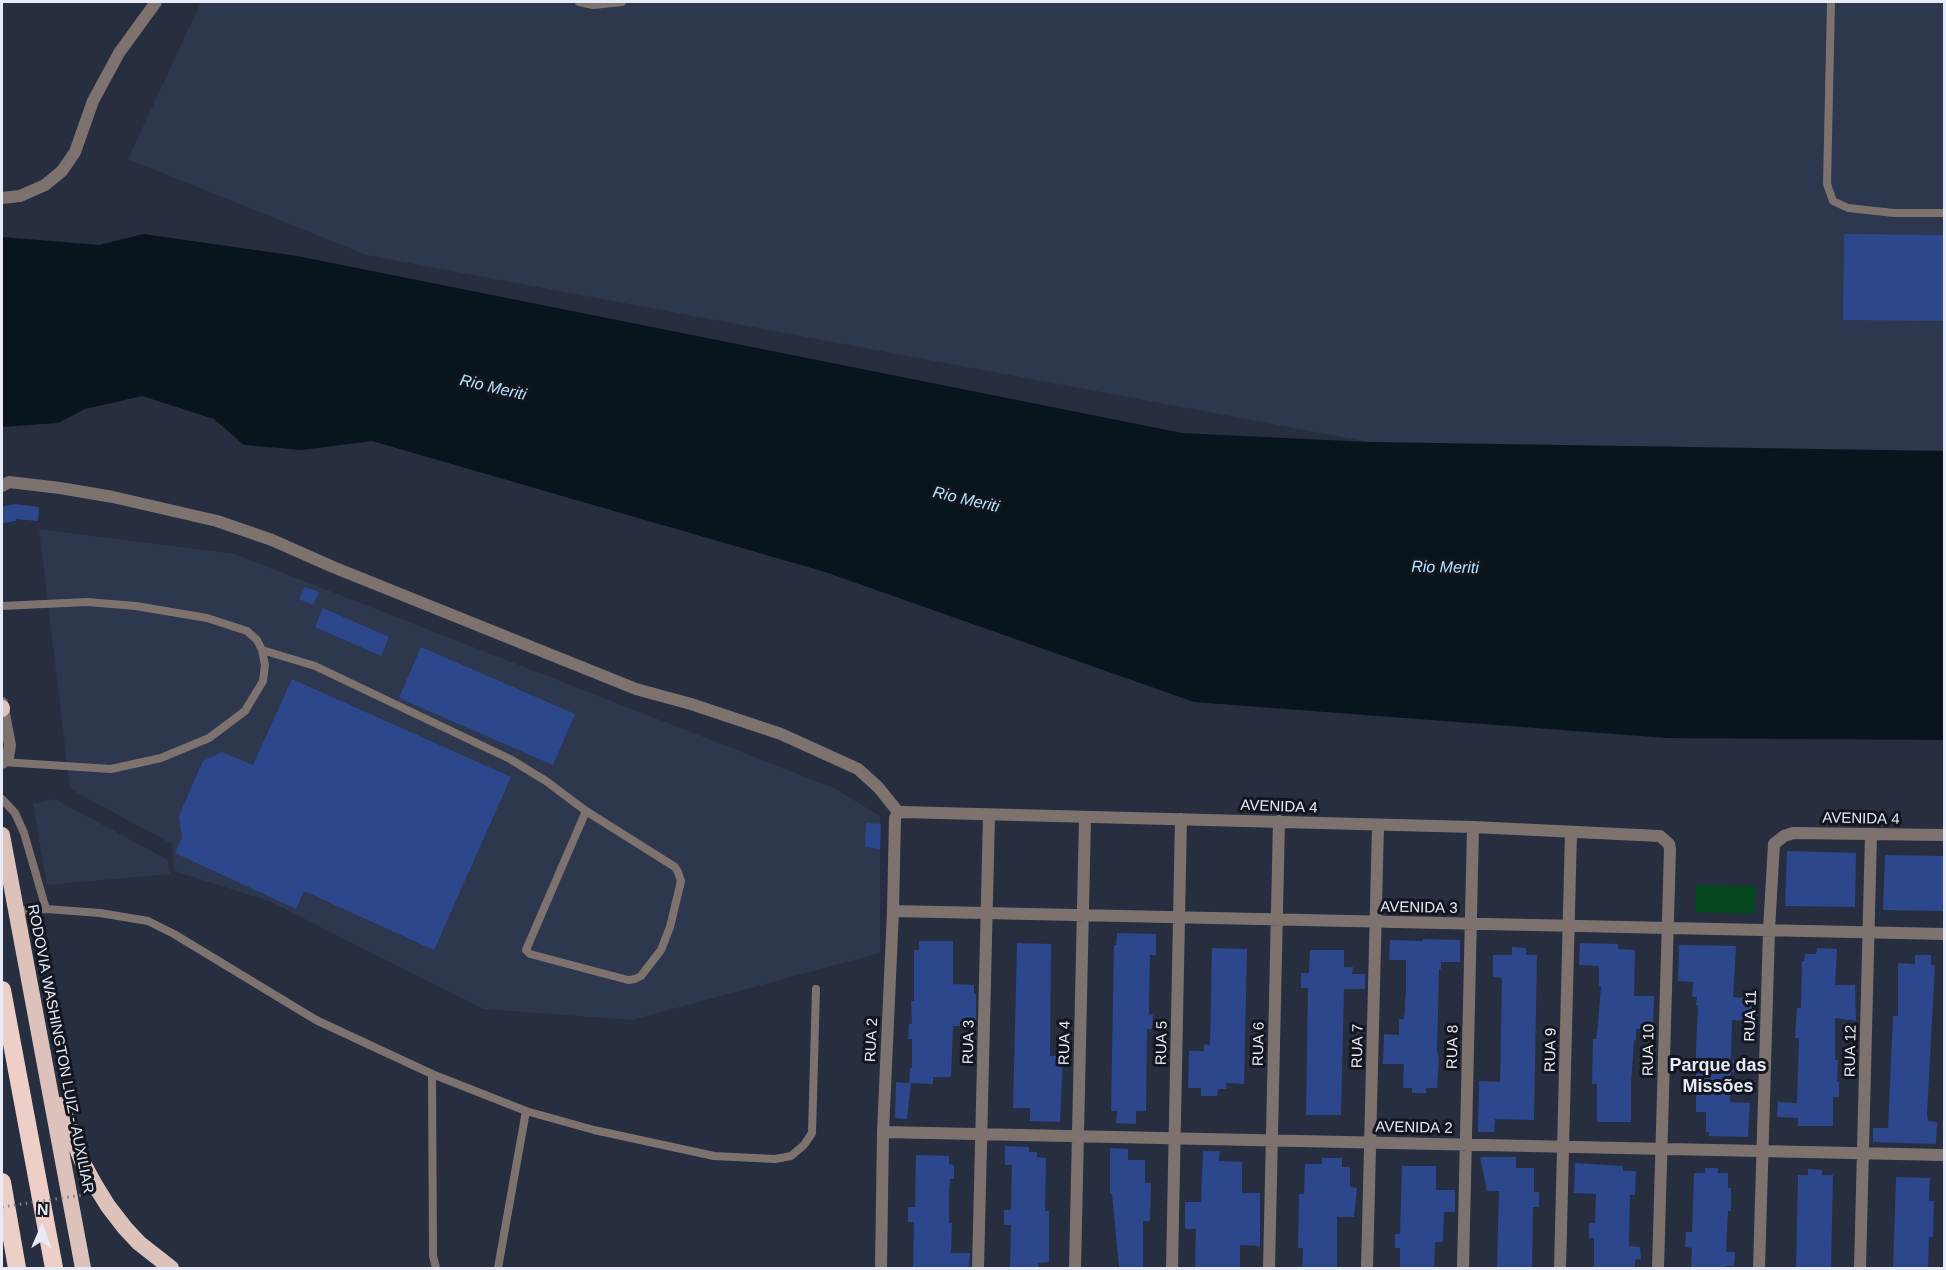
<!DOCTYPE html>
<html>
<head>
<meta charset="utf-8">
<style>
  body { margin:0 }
  #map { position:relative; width:1946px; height:1270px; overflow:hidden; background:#262e40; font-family:Arial,sans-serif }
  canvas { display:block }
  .frame { position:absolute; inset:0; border:3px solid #e6ebf7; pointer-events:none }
  .north { position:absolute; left:12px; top:1198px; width:60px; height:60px; -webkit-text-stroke:4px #13161f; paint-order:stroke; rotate:2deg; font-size:16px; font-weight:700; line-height:24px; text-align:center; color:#e6ebf7 }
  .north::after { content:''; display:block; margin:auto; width:21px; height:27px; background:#e6ebf7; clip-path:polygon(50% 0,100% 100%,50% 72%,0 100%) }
</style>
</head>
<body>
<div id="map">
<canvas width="1946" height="1270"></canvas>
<div class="frame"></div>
<div class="north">N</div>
</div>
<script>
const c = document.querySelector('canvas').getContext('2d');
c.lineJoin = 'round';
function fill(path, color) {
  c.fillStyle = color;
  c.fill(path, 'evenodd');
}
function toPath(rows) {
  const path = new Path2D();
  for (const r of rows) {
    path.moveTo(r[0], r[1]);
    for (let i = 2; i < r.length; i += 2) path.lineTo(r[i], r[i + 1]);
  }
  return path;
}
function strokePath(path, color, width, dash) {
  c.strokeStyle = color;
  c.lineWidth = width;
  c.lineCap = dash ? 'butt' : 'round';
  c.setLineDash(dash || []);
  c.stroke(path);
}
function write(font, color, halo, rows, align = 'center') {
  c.font = font + ' Arial,sans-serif';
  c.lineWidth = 6;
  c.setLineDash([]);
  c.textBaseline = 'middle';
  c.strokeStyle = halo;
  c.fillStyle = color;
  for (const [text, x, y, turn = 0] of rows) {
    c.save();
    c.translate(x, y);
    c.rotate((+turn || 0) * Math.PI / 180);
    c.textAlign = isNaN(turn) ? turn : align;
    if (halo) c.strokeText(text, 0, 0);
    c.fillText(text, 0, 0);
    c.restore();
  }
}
fill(toPath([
  [201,2,1944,2,1944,451,1369,442,366,255,128,159],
  [39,529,235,554,834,788,880,816,880,953,632,1020,483,1009,269,901,174,871,172,844,70,789],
  [55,799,168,860,170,874,47,885,33,804]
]), '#2d374e');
fill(toPath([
  [1696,885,1755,886,1755,914,1695,912]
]), '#054820');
fill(toPath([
  [143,234,297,256,1182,433,1369,442,1944,451,1944,740,1667,738,1194,702,825,572,372,441,302,450,244,445,214,419,142,396,85,409,58,423,2,427,2,237,99,245]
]), '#08151d');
fill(toPath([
  [1844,234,1944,235,1944,321,1843,320],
  [14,504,39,507,38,521,16,519,16,521,2,523,2,507],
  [305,587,319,592,313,605,299,599],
  [323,608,389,637,381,656,315,627],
  [421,647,575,714,553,765,399,698],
  [292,679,511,777,434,950,304,891,296,909,175,853,182,838,179,816,203,761,222,752,253,765],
  [866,823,881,824,880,850,865,846],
  [1787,851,1856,853,1855,907,1785,906],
  [1885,855,1944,856,1944,911,1883,910],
  [1117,933,1156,934,1156,955,1150,955,1149,1006,1149,1014,1153,1015,1152,1029,1147,1029,1146,1111,1136,1111,1136,1124,1116,1123,1117,1111,1111,1111,1114,945,1116,945],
  [1423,939,1460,940,1460,962,1441,962,1441,969,1439,969,1437,1051,1439,1058,1437,1088,1426,1088,1426,1093,1412,1093,1412,1088,1403,1088,1404,1064,1383,1064,1384,1034,1399,1035,1399,1019,1404,1019,1406,991,1406,960,1389,960,1390,940,1423,941],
  [919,941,953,941,953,984,974,985,974,994,976,994,976,1026,953,1026,951,1077,933,1077,933,1084,911,1083,907,1119,895,1118,896,1082,909,1083,910,1068,912,1068,912,1039,908,1039,909,1024,912,1024,911,1001,914,1001,914,950,919,950],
  [1017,943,1051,944,1050,1056,1063,1056,1060,1122,1030,1121,1030,1108,1013,1108],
  [1580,943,1618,944,1618,949,1635,950,1634,996,1654,996,1653,1029,1636,1029,1636,1040,1634,1040,1631,1084,1631,1122,1597,1122,1597,1084,1592,1084,1593,1039,1596,1039,1598,1024,1601,986,1599,986,1599,966,1579,965],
  [1679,945,1736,946,1733,997,1743,998,1743,1005,1752,1005,1752,1021,1732,1020,1731,1060,1757,1062,1757,1073,1731,1072,1730,1102,1750,1103,1748,1137,1709,1136,1709,1132,1706,1132,1706,1112,1696,1112,1696,1048,1698,1005,1696,1005,1697,997,1692,997,1693,982,1678,981],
  [1512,947,1526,948,1526,955,1537,955,1534,1120,1495,1119,1494,1132,1478,1132,1479,1081,1500,1082,1502,978,1493,977,1493,955,1512,955],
  [1212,948,1247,949,1244,1084,1226,1083,1227,1089,1218,1089,1217,1096,1201,1096,1201,1088,1188,1088,1189,1051,1204,1051,1204,1044,1210,1045],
  [1817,948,1837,949,1835,985,1855,985,1856,1021,1835,1018,1835,1060,1838,1060,1837,1082,1839,1082,1839,1097,1833,1097,1833,1126,1798,1126,1798,1118,1777,1117,1778,1102,1797,1103,1799,1038,1795,1038,1797,1008,1801,1008,1802,961,1804,961,1805,954,1816,954],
  [1310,950,1344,950,1344,967,1353,967,1352,974,1365,974,1365,989,1344,989,1341,1115,1306,1115,1308,988,1301,988,1301,973,1309,973],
  [1915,955,1931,955,1931,965,1935,965,1927,1114,1928,1121,1937,1122,1936,1144,1873,1142,1873,1128,1888,1128,1893,1016,1898,1016,1898,963,1915,964],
  [1005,1146,1029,1147,1029,1152,1037,1152,1037,1157,1046,1158,1045,1211,1049,1211,1049,1262,1038,1263,1038,1269,1010,1269,1011,1225,1004,1225,1004,1210,1011,1210,1012,1165,1005,1165],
  [1110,1148,1128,1149,1128,1160,1145,1160,1145,1183,1151,1183,1150,1221,1143,1221,1143,1269,1119,1267,1112,1194,1110,1194],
  [1203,1151,1220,1151,1219,1161,1242,1162,1242,1193,1260,1193,1260,1246,1240,1245,1240,1267,1195,1267,1196,1229,1185,1229,1185,1202,1201,1202],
  [916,1155,949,1156,949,1164,954,1165,954,1179,950,1179,949,1193,949,1223,952,1223,951,1253,970,1253,969,1268,913,1267,914,1222,908,1222,908,1207,915,1207],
  [1480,1157,1516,1157,1516,1168,1534,1168,1534,1192,1539,1192,1539,1207,1533,1207,1532,1269,1497,1269,1499,1191,1487,1191],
  [1322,1158,1342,1158,1342,1167,1350,1167,1350,1187,1357,1188,1354,1217,1337,1217,1337,1269,1302,1269,1303,1248,1298,1248,1299,1194,1304,1194,1305,1164,1322,1164],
  [1575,1163,1623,1166,1623,1171,1636,1171,1635,1195,1630,1195,1629,1246,1640,1247,1641,1259,1635,1260,1635,1268,1594,1269,1594,1238,1589,1238,1589,1223,1595,1223,1596,1194,1574,1193],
  [1402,1166,1436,1166,1436,1190,1455,1190,1455,1212,1444,1212,1443,1242,1435,1242,1434,1269,1400,1269,1400,1248,1395,1248,1395,1234,1400,1234],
  [1705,1168,1718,1168,1718,1173,1728,1173,1728,1188,1731,1188,1731,1211,1728,1211,1726,1252,1735,1252,1734,1266,1726,1266,1726,1269,1691,1269,1692,1248,1685,1247,1686,1232,1692,1232,1694,1173,1705,1173],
  [1808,1169,1822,1170,1822,1175,1833,1175,1831,1269,1796,1269,1798,1175,1808,1175],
  [1896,1177,1930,1178,1929,1201,1934,1201,1933,1237,1929,1237,1928,1269,1893,1269]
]), '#2d478d');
strokePath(toPath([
  [579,2,593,5,622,2],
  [1831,2,1827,184,1833,201,1848,208,1894,213,1944,213],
  [2,606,87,602,136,606,207,618,247,631,257,640,262,650,265,665,263,681,245,711,209,738,161,758,111,769,3,762],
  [262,650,315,666,510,759,546,781,586,811,675,867,678,872,681,881,670,927,661,950,641,976,635,979,628,980,530,954,526,950,586,811],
  [2,799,15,813,24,833,46,909],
  [16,911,46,909,100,913,148,921,174,934,316,1020,432,1074,526,1111,594,1130,714,1156,775,1159,791,1156,804,1145,812,1133,816,989],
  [432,1074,433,1256,436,1268],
  [498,1268,526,1111]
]), '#7e726f', 8);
strokePath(toPath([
  [2,198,20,196,45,185,62,171,75,152,93,101,119,53,156,2],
  [2,486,9,482,60,488,113,497,217,521,272,540,333,567,636,689,691,704,781,734,858,769,878,787,899,813],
  [2,763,8,757,10,745,2,703],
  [893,911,1944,934],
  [883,1132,1944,1155],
  [881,1268,883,1132,893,911,895,818,897,814,902,812,1473,827,1660,836,1669,844,1670,849,1658,1268],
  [978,1268,989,816],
  [1075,1268,1085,818],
  [1172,1268,1181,819],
  [1269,1268,1279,821],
  [1367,1268,1378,825],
  [1463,1268,1473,827],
  [1560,1268,1571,832],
  [1759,1268,1769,930,1774,844,1784,836,1793,833,1944,835],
  [1860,1268,1871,834]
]), '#7e726f', 12);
strokePath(toPath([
  [2,708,2,709],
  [2,835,83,1268],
  [62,1105,71,1134,82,1161,95,1185,108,1206,125,1228,139,1243,171,1268]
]), '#ddc2bc', 16);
strokePath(toPath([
  [2,990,54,1268],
  [2,1182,17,1268]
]), '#edcfc8', 18);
strokePath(toPath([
  [2,1207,82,1195]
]), '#7e8494', 3, [1.5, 4.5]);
write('15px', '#e6ebf7', '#13161f', [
  ["AVENIDA 4",1279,807,2],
  ["AVENIDA 4",1861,819,1],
  ["AVENIDA 3",1419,908,1],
  ["RUA 11",1751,1016,-88],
  ["RUA 2",872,1040,-87],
  ["RUA 3",969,1042,-89],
  ["RUA 4",1065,1043,-89],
  ["RUA 5",1162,1043,-89],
  ["RUA 6",1259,1044,-89],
  ["RUA 7",1358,1046,-89],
  ["RUA 8",1453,1047,-89],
  ["RODOVIA WASHINGTON LUIZ - AUXILIAR",60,1049,79],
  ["RUA 9",1551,1050,-89],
  ["RUA 10",1649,1050,-89],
  ["RUA 12",1851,1051,-89],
  ["AVENIDA 2",1414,1128,1]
]);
write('italic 16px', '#b6e5ff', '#13161f', [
  ["Rio Meriti",493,388,13],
  ["Rio Meriti",966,500,13],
  ["Rio Meriti",1445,568,1]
]);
write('bold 18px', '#e6ebf7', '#13161f', [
  ["Parque das",1718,1066],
  ["Missões",1718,1087]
]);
</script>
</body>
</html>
